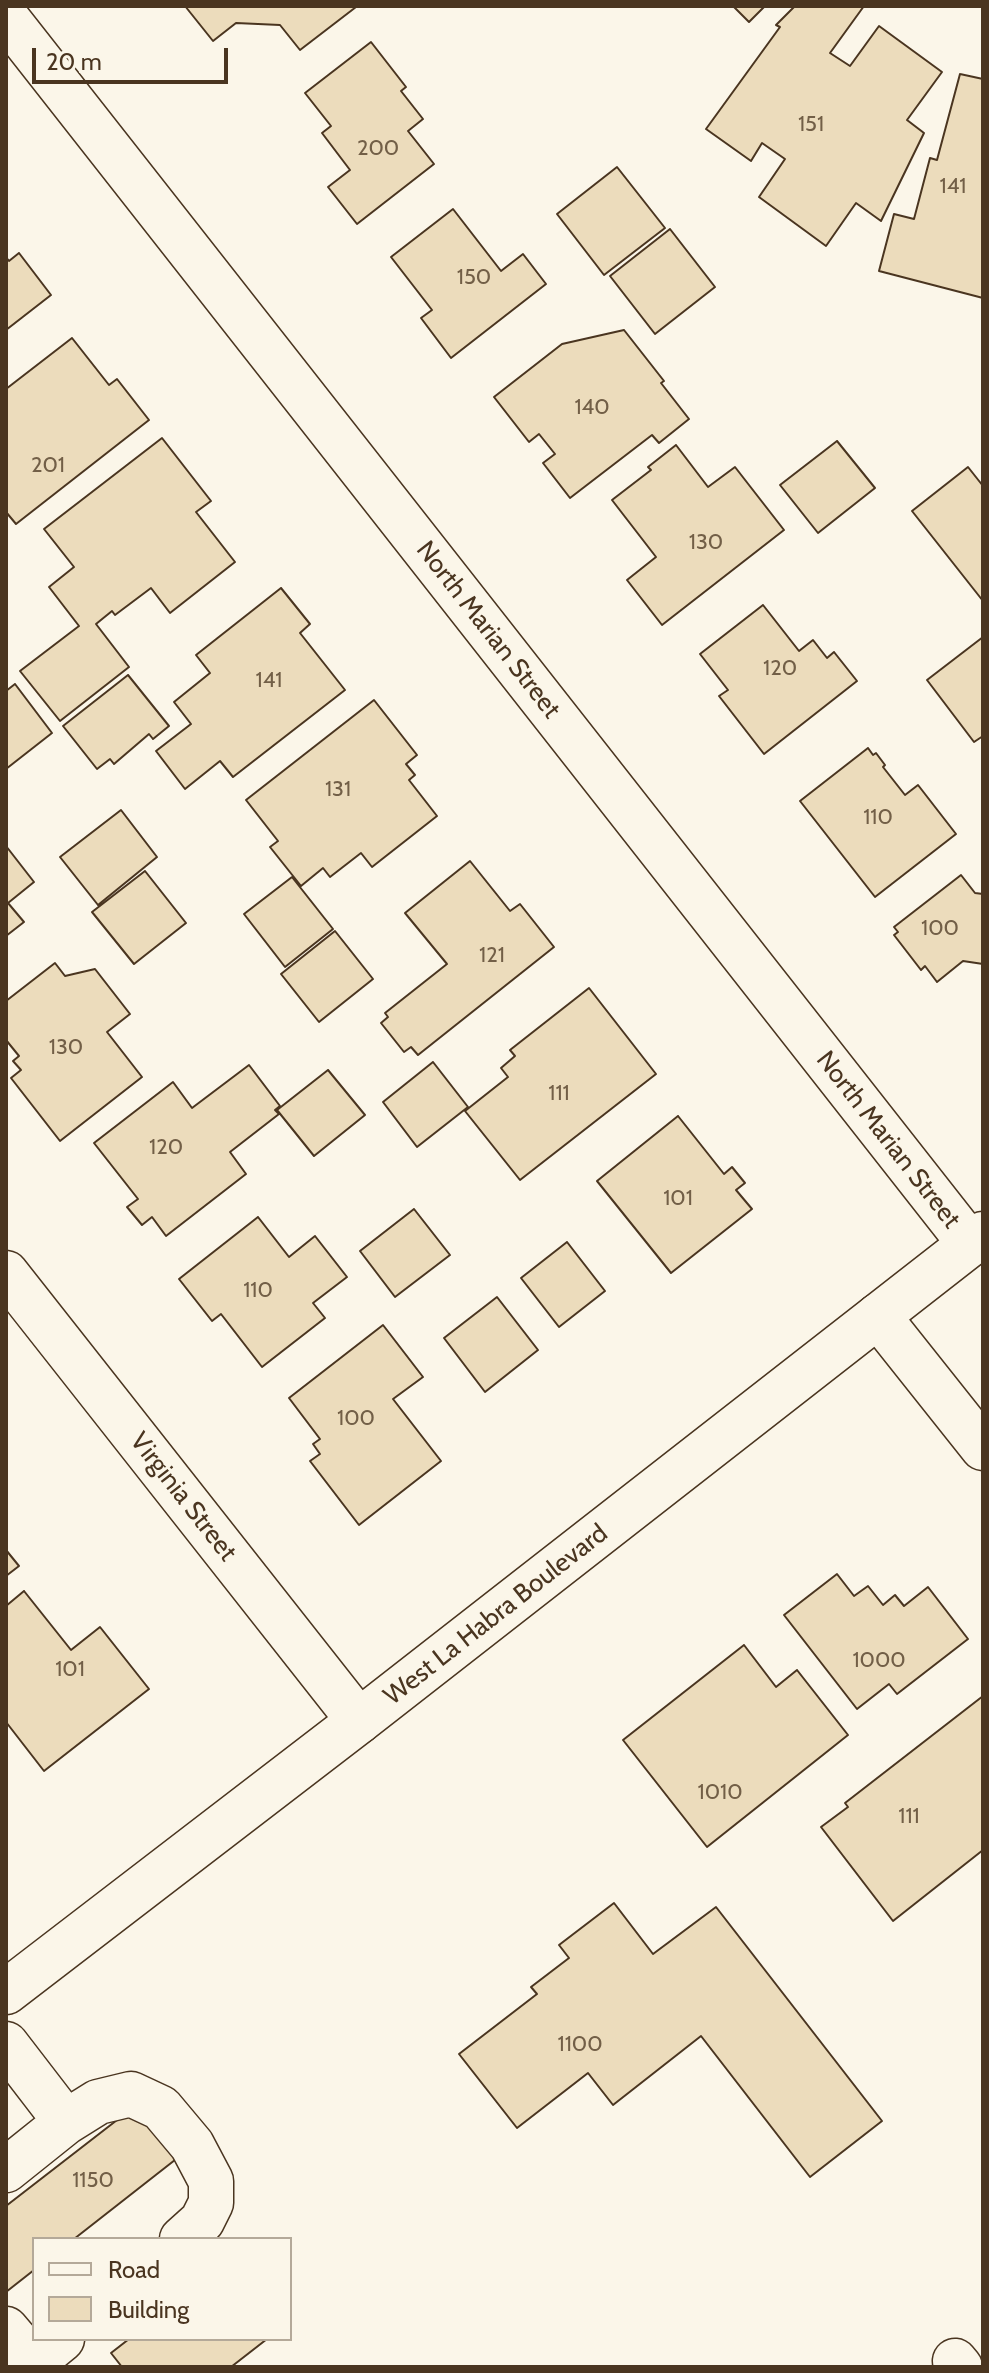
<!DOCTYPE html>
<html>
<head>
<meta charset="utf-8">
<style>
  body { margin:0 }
  #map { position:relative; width:989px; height:2373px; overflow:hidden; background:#fbf6e9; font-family:Cabin,sans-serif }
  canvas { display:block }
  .frame { position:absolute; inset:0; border:8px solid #4a3520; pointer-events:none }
  .legend { position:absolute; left:32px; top:2237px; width:260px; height:104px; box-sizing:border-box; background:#fbf6e9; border:2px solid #b4a999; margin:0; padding:10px 14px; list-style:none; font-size:24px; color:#4a3520 }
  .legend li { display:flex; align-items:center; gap:16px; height:40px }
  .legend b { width:40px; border:2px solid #b4a999 }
  .scale { position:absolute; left:32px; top:48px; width:196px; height:36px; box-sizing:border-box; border:4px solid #4a3520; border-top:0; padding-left:10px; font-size:24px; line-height:28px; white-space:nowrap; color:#4a3520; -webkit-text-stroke:6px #fbf6e9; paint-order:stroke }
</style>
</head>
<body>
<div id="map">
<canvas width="989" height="2373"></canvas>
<div class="frame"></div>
<ul class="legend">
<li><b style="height:10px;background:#fbf6e9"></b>Road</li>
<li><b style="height:22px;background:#ecdcbc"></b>Building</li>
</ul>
<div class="scale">20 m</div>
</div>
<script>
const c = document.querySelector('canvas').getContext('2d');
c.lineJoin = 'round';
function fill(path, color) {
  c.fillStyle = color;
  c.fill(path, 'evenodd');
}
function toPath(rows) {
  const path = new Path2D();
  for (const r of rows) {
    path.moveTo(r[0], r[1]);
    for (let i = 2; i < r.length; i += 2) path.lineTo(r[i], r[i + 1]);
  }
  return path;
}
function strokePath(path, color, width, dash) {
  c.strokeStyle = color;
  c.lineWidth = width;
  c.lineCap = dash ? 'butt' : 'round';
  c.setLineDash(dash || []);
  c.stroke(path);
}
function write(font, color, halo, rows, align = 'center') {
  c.font = font + ' Cabin,sans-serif';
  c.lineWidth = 6;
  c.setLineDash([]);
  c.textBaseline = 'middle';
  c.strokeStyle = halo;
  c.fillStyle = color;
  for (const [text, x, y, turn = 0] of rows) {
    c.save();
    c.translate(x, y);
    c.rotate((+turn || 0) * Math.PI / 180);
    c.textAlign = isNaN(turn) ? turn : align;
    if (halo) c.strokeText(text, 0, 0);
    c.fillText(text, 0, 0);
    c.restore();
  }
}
const building = toPath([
  [185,6,355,6,356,7,300,50,280,25,236,23,213,41,185,6],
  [733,6,765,6,749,22,733,6],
  [795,6,864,6,830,53,850,66,879,26,942,72,907,120,924,133,881,221,856,203,826,246,759,197,785,159,762,143,751,161,706,129,780,27,776,25,795,6],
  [371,42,406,87,401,91,423,119,408,131,434,164,357,224,328,187,350,170,322,133,331,126,305,93,371,42],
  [960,74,983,79,983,298,879,271,894,214,914,219,930,158,937,160,960,74],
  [617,167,665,228,604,275,557,214,617,167],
  [453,209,501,271,523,254,546,284,451,358,421,318,432,310,391,257,453,209],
  [670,229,715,287,655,334,610,276,670,229],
  [19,253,51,295,6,330,6,257,9,261,19,253],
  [624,330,664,381,661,383,689,419,659,443,652,435,570,498,543,463,555,454,539,434,529,442,494,397,562,344,624,330],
  [72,338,109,385,117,379,149,420,16,524,6,512,6,389,72,338],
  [162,438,211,501,196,512,235,562,170,613,151,588,115,615,112,611,96,624,129,667,60,721,20,671,79,626,49,587,74,567,44,529,162,438],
  [837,441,875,488,818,533,780,485,837,441],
  [676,445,708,487,735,467,784,530,662,625,627,580,656,557,612,500,651,470,648,467,676,445],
  [968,467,983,486,983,601,912,511,968,467],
  [281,588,310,624,300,633,345,690,233,777,220,761,185,789,156,751,191,724,174,702,210,673,196,655,281,588],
  [763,605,799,651,813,640,827,658,834,652,857,681,764,754,719,696,728,690,700,654,763,605],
  [983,637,983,736,974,742,927,680,983,637],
  [128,675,169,726,153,739,149,734,114,764,110,759,97,769,63,726,128,675],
  [15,684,52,733,6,769,6,691,15,684],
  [374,700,417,755,406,764,415,775,409,780,437,816,372,867,361,853,330,877,323,868,301,886,270,847,278,841,246,800,374,700],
  [868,748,873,755,876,753,885,765,883,767,905,795,918,785,956,834,875,897,800,801,868,748],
  [121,810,157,857,98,905,60,857,121,810],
  [6,846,34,882,8,903,24,922,6,936,6,846],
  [470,861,510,911,520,904,554,947,418,1055,411,1047,404,1052,381,1023,388,1017,385,1013,447,964,405,913,470,861],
  [145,871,186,923,134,964,92,912,145,871],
  [961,875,975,893,983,894,983,964,963,961,937,982,925,966,921,970,894,935,898,932,894,927,961,875],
  [292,877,333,929,285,967,244,914,292,877],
  [335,931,373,979,319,1022,281,974,335,931],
  [55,963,65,976,95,969,130,1014,107,1032,142,1077,60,1141,11,1078,21,1070,13,1061,19,1056,6,1040,6,1001,55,963],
  [589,988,656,1074,520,1180,465,1111,508,1077,501,1068,515,1056,510,1050,589,988],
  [433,1062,468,1107,417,1147,383,1102,433,1062],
  [249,1065,280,1106,275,1110,279,1114,230,1152,246,1174,166,1236,152,1217,142,1225,127,1207,138,1199,94,1143,173,1082,192,1108,249,1065],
  [328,1070,365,1115,314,1156,277,1110,328,1070],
  [678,1116,724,1174,732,1167,745,1183,736,1190,752,1209,671,1273,597,1181,678,1116],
  [414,1209,450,1255,395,1297,360,1251,414,1209],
  [258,1217,289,1257,315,1236,347,1277,313,1303,325,1318,262,1367,221,1314,212,1321,179,1279,258,1217],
  [567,1242,605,1291,559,1327,521,1278,567,1242],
  [497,1297,538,1350,485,1392,444,1338,497,1297],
  [383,1325,423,1377,393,1399,441,1461,359,1525,310,1461,320,1454,313,1444,320,1439,289,1398,383,1325],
  [6,1550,19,1566,6,1576,6,1550],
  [837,1574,854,1596,868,1586,883,1605,895,1595,904,1606,928,1587,968,1639,897,1694,889,1684,857,1709,784,1615,837,1574],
  [24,1591,71,1650,100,1627,149,1689,44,1771,6,1722,6,1606,24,1591],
  [744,1645,776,1687,797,1670,848,1735,707,1847,623,1740,744,1645],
  [983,1696,983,1850,893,1921,821,1827,848,1807,845,1803,983,1696],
  [614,1903,653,1954,716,1907,882,2121,810,2177,701,2036,613,2105,588,2073,517,2128,459,2054,537,1994,531,1987,569,1958,559,1945,614,1903],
  [139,2103,180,2156,74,2239,34,2239,34,2270,6,2292,6,2206,139,2103],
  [129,2339,267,2339,231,2367,122,2367,111,2353,129,2339]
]);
fill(building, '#ecdcbc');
strokePath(building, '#4a3520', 2);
const minor = toPath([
  [6,17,970,1244],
  [6,1273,359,1721],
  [878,1316,983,1448],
  [6,2044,66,2122],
  [6,2170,66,2122,98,2102,131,2094,161,2108,192,2145,211,2181,211,2203,202,2221,182,2239],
  [6,2329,34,2362],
  [955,2361,960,2367],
  [28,2367,62,2339]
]);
const major = toPath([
  [6,1992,359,1721,983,1234]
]);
strokePath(minor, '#4a3520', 47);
strokePath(major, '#4a3520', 47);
strokePath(minor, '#fbf6e9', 44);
strokePath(major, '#fbf6e9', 44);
write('22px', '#725f47', null, [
  ["151",811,125],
  ["200",378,149],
  ["141",953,187],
  ["150",474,278],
  ["140",592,408],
  ["201",48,466],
  ["130",706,543],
  ["120",780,669],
  ["141",269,681],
  ["131",338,790],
  ["110",878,818],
  ["100",940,929],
  ["121",492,956],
  ["130",66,1048],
  ["111",559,1094],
  ["120",166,1148],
  ["101",678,1199],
  ["110",258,1291],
  ["100",356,1419],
  ["1000",879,1661],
  ["101",70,1670],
  ["1010",720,1793],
  ["111",909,1817],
  ["1100",580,2045],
  ["1150",93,2181]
]);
write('26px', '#4a3520', '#fbf6e9', [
  ["North Marian Street",488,630,52],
  ["North Marian Street",888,1140,52],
  ["Virginia Street",183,1497,52],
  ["West La Habra Boulevard",496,1615,-38]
]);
</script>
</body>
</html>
